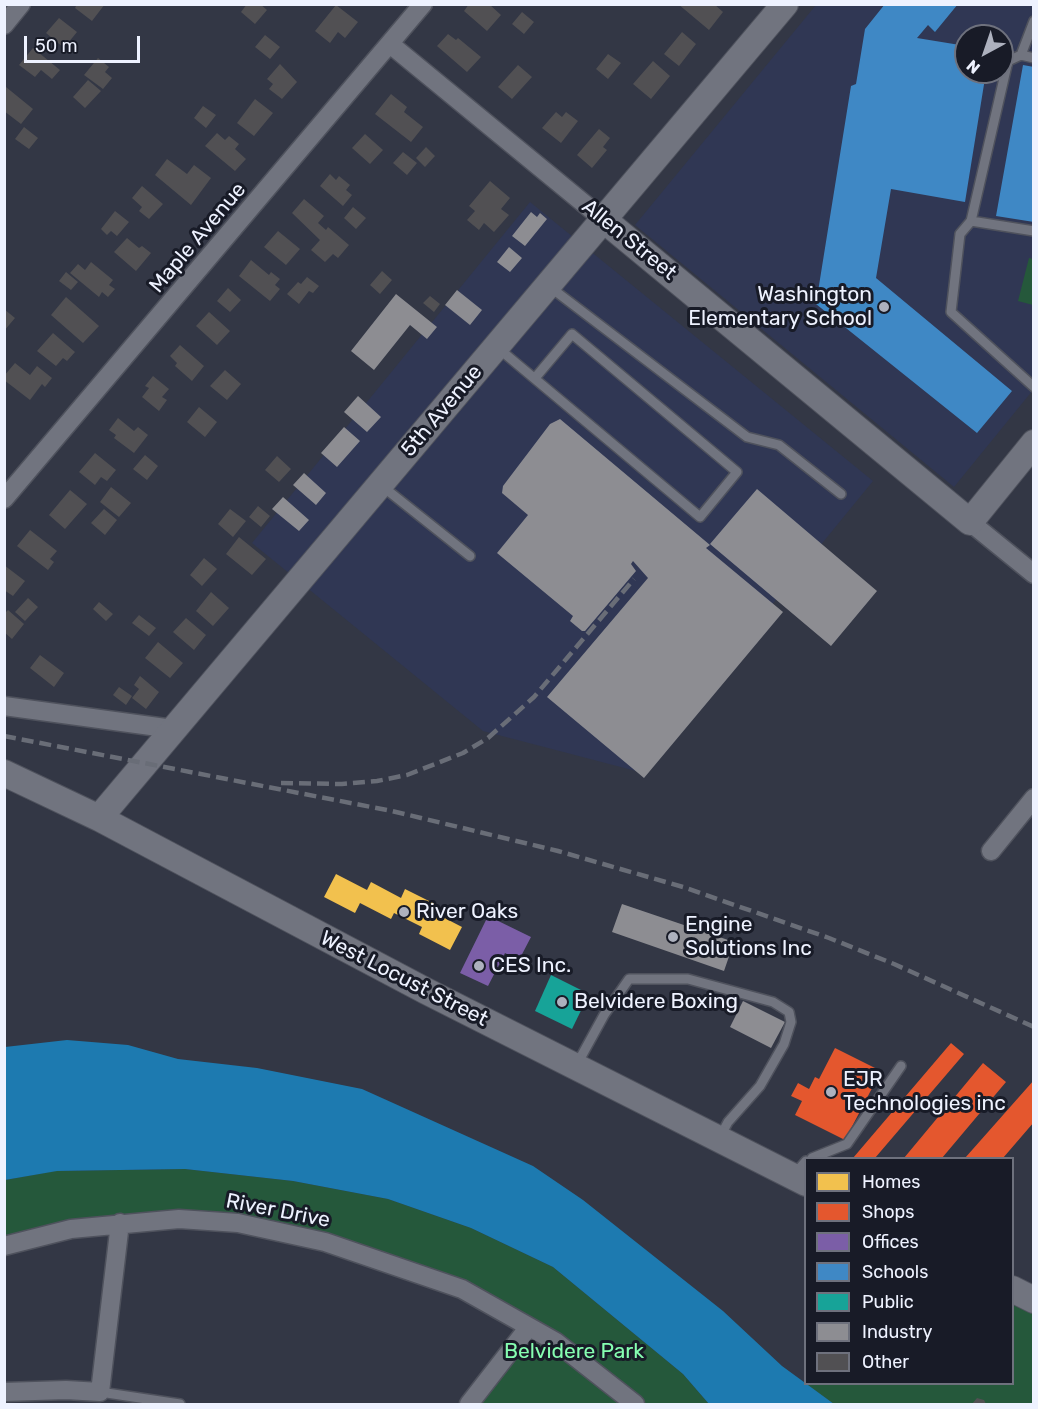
<!DOCTYPE html>
<html>
<head>
<meta charset="utf-8">
<style>
  body { margin:0 }
  #map { position:relative; width:1038px; height:1409px; overflow:hidden; background:#333745; font-family:Rubik,sans-serif }
  canvas { display:block }
  .frame { position:absolute; inset:0; border:6px solid #eef2ff; pointer-events:none }
  .legend { position:absolute; left:804px; top:1157px; width:210px; height:228px; box-sizing:border-box; background:#181b27; border:2px solid #6e717d; margin:0; padding:8px 10px; list-style:none; font-size:18px; color:#eef2ff }
  .legend li { display:flex; align-items:center; gap:12px; height:30px }
  .legend b { width:30px; border:2px solid #6e717d }
  .north { position:absolute; left:954px; top:24px; width:60px; height:60px; box-sizing:border-box; background:#181b27; border:2px solid #6e717d; border-radius:50%; rotate:220deg; font-size:16px; font-weight:700; line-height:24px; text-align:center; color:#eef2ff }
  .north::after { content:''; display:block; margin:auto; width:21px; height:27px; background:#adb1be; clip-path:polygon(50% 0,100% 100%,50% 72%,0 100%) }
  .scale { position:absolute; left:24px; top:36px; width:116px; height:27px; box-sizing:border-box; border:3px solid #eef2ff; border-top:0; padding-left:8px; font-size:18px; line-height:21px; white-space:nowrap; color:#eef2ff; -webkit-text-stroke:4px #181b27; paint-order:stroke }
</style>
</head>
<body>
<div id="map">
<canvas width="1038" height="1409"></canvas>
<div class="frame"></div>
<ul class="legend">
<li><b style="height:16px;background:#f2c14e"></b>Homes</li>
<li><b style="height:16px;background:#e4572e"></b>Shops</li>
<li><b style="height:16px;background:#7b5ea7"></b>Offices</li>
<li><b style="height:16px;background:#3f88c5"></b>Schools</li>
<li><b style="height:16px;background:#17a398"></b>Public</li>
<li><b style="height:16px;background:#8d8d92"></b>Industry</li>
<li><b style="height:16px;background:#515053"></b>Other</li>
</ul>
<div class="north">N</div>
<div class="scale">50 m</div>
</div>
<script>
const c = document.querySelector('canvas').getContext('2d');
c.lineJoin = 'round';
function fill(path, color) {
  c.fillStyle = color;
  c.fill(path, 'evenodd');
}
function toPath(rows) {
  const path = new Path2D();
  for (const r of rows) {
    path.moveTo(r[0], r[1]);
    for (let i = 2; i < r.length; i += 2) path.lineTo(r[i], r[i + 1]);
  }
  return path;
}
function strokePath(path, color, width, dash) {
  c.strokeStyle = color;
  c.lineWidth = width;
  c.lineCap = dash ? 'butt' : 'round';
  c.setLineDash(dash || []);
  c.stroke(path);
}
function write(font, color, halo, rows, align = 'center') {
  c.font = font + ' Rubik,sans-serif';
  c.lineWidth = 6;
  c.setLineDash([]);
  c.textBaseline = 'middle';
  c.strokeStyle = halo;
  c.fillStyle = color;
  for (const [text, x, y, turn = 0] of rows) {
    c.save();
    c.translate(x, y);
    c.rotate((+turn || 0) * Math.PI / 180);
    c.textAlign = isNaN(turn) ? turn : align;
    if (halo) c.strokeText(text, 0, 0);
    c.fillText(text, 0, 0);
    c.restore();
  }
}
fill(toPath([
  [816,5,1033,5,1033,390,954,487,635,225],
  [966,36,1002,36,1002,72,966,72],
  [530,202,873,481,636,771,483,731,252,543]
]), '#303754');
fill(toPath([
  [1029,258,1033,259,1033,305,1018,301],
  [185,1169,293,1181,388,1199,471,1228,553,1267,683,1374,709,1404,469,1404,528,1328,381,1262,179,1219,5,1246,5,1180,55,1171],
  [1013,1289,1033,1300,1033,1404,834,1404,806,1384,1012,1384]
]), '#25583b');
fill(toPath([
  [67,1040,128,1045,178,1059,257,1068,362,1089,533,1166,583,1200,723,1311,782,1366,834,1404,709,1404,683,1374,553,1267,471,1228,388,1199,293,1181,185,1169,57,1171,5,1180,5,1047]
]), '#1d7ab0');
fill(toPath([
  [336,874,367,890,371,882,401,898,405,889,435,904,431,911,462,927,450,950,419,934,422,927,394,913,391,919,360,903,355,913,324,897]
]), '#f2c14e');
fill(toPath([
  [951,1043,964,1054,875,1158,853,1158],
  [835,1048,881,1071,845,1140,795,1115,802,1101,791,1096,798,1083,809,1089,815,1077,819,1079],
  [983,1063,1006,1082,942,1158,904,1158],
  [1034,1080,1034,1122,1003,1158,965,1158]
]), '#e4572e');
fill(toPath([
  [488,916,531,937,519,960,505,953,488,986,460,973]
]), '#7b5ea7');
fill(toPath([
  [885,4,958,4,935,32,928,25,917,38,966,46,966,72,986,72,965,202,891,189,876,278,1012,391,977,433,816,304,851,86,856,84,865,29],
  [1023,65,1034,67,1034,222,996,216]
]), '#3f88c5');
fill(toPath([
  [551,975,589,994,572,1029,535,1011]
]), '#17a398');
fill(toPath([
  [531,212,537,217,540,213,547,219,525,246,512,236],
  [509,247,522,258,510,272,497,262],
  [457,290,482,310,470,325,445,305],
  [396,294,437,327,427,339,410,325,374,370,351,351],
  [358,396,381,417,367,432,344,412],
  [560,419,710,545,706,548,783,612,644,778,547,697,648,578,633,561,631,564,636,571,585,631,582,631,570,621,573,616,497,553,528,515,502,493,503,486,550,424],
  [344,427,360,441,337,467,321,453],
  [304,473,326,493,316,505,293,485],
  [757,489,877,591,831,646,710,544],
  [283,497,309,520,299,531,272,509],
  [622,904,734,942,724,971,612,932],
  [743,1001,785,1022,771,1048,730,1027]
]), '#8d8d92');
fill(toPath([
  [77,4,105,4,92,21,75,8],
  [247,4,260,4,267,10,255,24,241,12],
  [469,4,489,4,501,15,487,31,464,11],
  [678,4,714,4,723,12,709,30],
  [336,5,358,22,345,38,338,32,330,43,315,31],
  [522,12,534,22,524,34,512,24],
  [59,18,77,32,64,48,46,33],
  [682,32,696,44,679,66,664,54],
  [448,34,456,40,458,38,481,57,467,72,437,46],
  [265,35,280,47,270,59,255,47],
  [33,48,60,70,52,79,41,70,35,77,19,65],
  [608,54,621,63,608,79,596,69],
  [98,58,109,67,105,72,112,78,103,89,84,75],
  [653,61,670,76,651,99,633,84],
  [280,64,297,82,282,99,269,89,273,84,267,79],
  [518,65,532,77,512,99,498,87],
  [88,80,101,91,85,108,73,97],
  [6,87,33,109,21,124,4,111],
  [391,94,407,107,404,112,423,127,411,142,375,114],
  [255,99,273,113,254,136,237,123],
  [203,106,216,115,206,128,194,118],
  [556,112,562,117,566,112,578,121,561,143,542,128],
  [24,127,38,138,29,149,15,139],
  [599,129,610,138,603,147,607,150,592,168,577,155],
  [217,133,225,140,229,136,239,144,235,149,246,159,235,171,205,146],
  [365,134,383,150,370,164,352,148],
  [426,147,435,156,425,167,416,158],
  [403,152,417,163,407,175,393,163],
  [167,159,187,174,194,165,211,178,191,205,155,175],
  [330,174,336,180,339,176,350,185,346,190,352,195,343,206,320,186],
  [490,181,510,198,501,209,509,215,494,232,484,223,479,230,467,220,475,211,469,206],
  [142,186,163,204,149,219,139,211,142,207,132,198],
  [304,199,324,216,318,223,326,230,328,227,349,245,338,258,333,254,325,262,311,250,320,240,292,213],
  [353,207,366,218,356,229,344,218],
  [115,211,129,222,117,236,111,231,107,235,101,229],
  [278,231,300,249,286,265,264,247],
  [127,238,139,248,142,246,151,253,136,271,114,252],
  [251,260,269,275,271,272,280,279,275,285,280,289,270,301,239,276],
  [91,262,113,280,109,285,115,289,108,297,102,292,99,297,70,273,78,264,85,270],
  [382,271,392,280,380,294,370,285],
  [66,272,78,282,71,290,59,281],
  [307,277,319,286,313,293,309,291,299,304,287,294,298,282,301,284],
  [228,288,241,300,230,312,217,301],
  [430,296,440,304,434,312,423,303],
  [66,297,99,326,83,343,51,315],
  [4,309,15,318,4,331],
  [209,312,230,331,217,345,196,326],
  [53,333,75,352,67,361,63,358,56,366,37,351],
  [180,345,204,366,192,381,175,366,177,363,170,356],
  [15,363,30,375,37,366,52,378,45,387,42,384,30,400,4,380,4,376],
  [225,370,241,384,227,400,210,386],
  [153,376,169,389,162,397,167,400,159,411,142,397,149,388,145,386],
  [199,407,217,422,205,437,187,422],
  [118,418,134,431,138,427,148,435,134,453,114,438,116,435,109,430],
  [95,453,116,470,107,481,101,477,95,485,79,472],
  [145,455,158,466,147,480,133,469],
  [277,456,291,469,279,482,265,470],
  [111,487,131,503,119,517,100,502],
  [70,490,87,504,65,529,49,515],
  [258,506,270,516,261,527,249,517],
  [104,509,117,520,105,535,91,523],
  [230,509,246,521,233,537,218,524],
  [30,530,57,551,50,559,54,562,48,570,17,546],
  [239,537,266,559,252,575,226,554],
  [204,558,217,569,202,586,190,575],
  [4,565,25,581,13,596,4,590],
  [211,592,229,608,213,626,196,611],
  [28,598,38,607,25,621,15,612],
  [99,602,113,614,106,621,93,609],
  [8,610,24,624,12,639,4,632,4,614],
  [139,615,156,628,149,636,132,623],
  [186,618,206,635,194,650,173,632],
  [158,642,183,663,170,678,145,658],
  [40,655,64,673,54,687,30,668],
  [140,676,159,692,146,709,132,698,139,689,134,685],
  [119,687,132,696,126,705,113,695],
  [977,1398,984,1400,986,1404,972,1404]
]), '#515053');
const lane = toPath([
  [1021,55,1034,21],
  [1034,58,1021,55,1008,61,971,221,960,234,951,312,1034,387],
  [971,221,1034,231],
  [550,287,747,437,779,445,841,494],
  [498,348,700,517,737,472,572,334,535,378],
  [382,486,470,556],
  [576,1066,604,1015,629,979,688,979,773,1002,789,1012,791,1022,784,1044,760,1086,728,1122,720,1137],
  [812,1158,847,1144,901,1066],
  [794,1175,806,1161],
  [100,1392,180,1404]
]);
const street = toPath([
  [4,25,21,4],
  [390,44,604,220],
  [4,499,423,4],
  [970,522,1034,574],
  [4,706,173,729],
  [991,851,1034,798],
  [4,1246,71,1229,179,1219,238,1223,325,1242,462,1289,556,1342,635,1404],
  [4,1392,66,1390,100,1392,120,1223],
  [469,1404,528,1328]
]);
const secondary = toPath([
  [604,220,970,522,1034,443],
  [4,773,99,818,426,991,806,1183],
  [99,818,785,4],
  [1012,1289,1034,1300]
]);
strokePath(lane, '#4f525d', 12);
strokePath(street, '#4f525d', 21);
strokePath(secondary, '#4f525d', 28);
strokePath(lane, '#71747f', 9);
strokePath(street, '#71747f', 18);
strokePath(secondary, '#71747f', 26);
strokePath(toPath([
  [4,736,392,811,558,851,683,887,829,938,894,964,1034,1027],
  [281,783,342,784,377,781,407,775,463,753,488,738,534,697,634,579]
]), '#696d77', 4.5, [12, 6]);
for (const [x, y, r, color] of [
  [884,307,6,"#adb1be"],
  [404,912,6,"#adb1be"],
  [673,937,6,"#adb1be"],
  [479,966,6,"#adb1be"],
  [562,1002,6,"#adb1be"],
  [831,1092,6,"#adb1be"]
]) {
  const dot = new Path2D();
  dot.arc(x, y, r, 0, 2 * Math.PI);
  c.fillStyle = color;
  c.fill(dot);
  strokePath(dot, '#181b27', 2);
}
write('21px', '#eef2ff', '#181b27', [
  ["Maple Avenue",198,238,-50],
  ["Allen Street",629,240,39],
  ["5th Avenue",442,411,-50],
  ["West Locust Street",404,979,27],
  ["River Drive",278,1211,11]
]);
write('21px', '#eef2ff', '#181b27', [
  ["Washington",872,295,"right"],
  ["Elementary School",872,319,"right"],
  ["River Oaks",416,912],
  ["Engine",685,925],
  ["Solutions Inc",685,949],
  ["CES Inc.",491,966],
  ["Belvidere Boxing",574,1002],
  ["EJR",843,1080],
  ["Technologies inc",843,1104]
], 'left');
write('21px', '#86feb1', '#181b27', [
  ["Belvidere Park",574,1352]
]);
</script>
</body>
</html>
